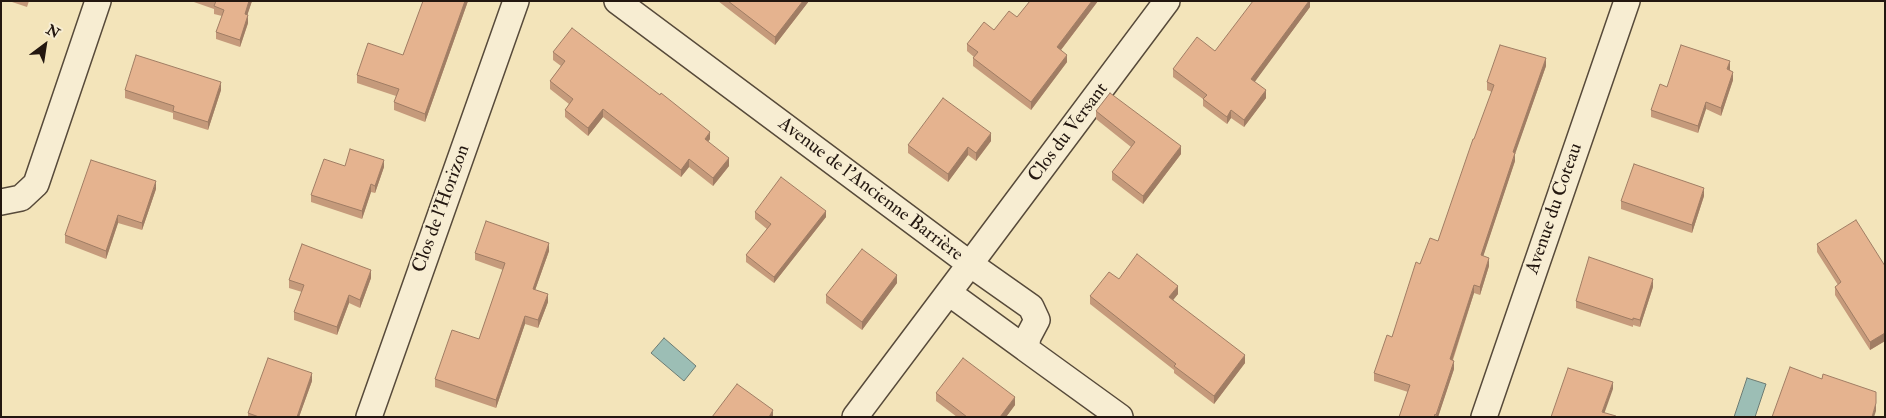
<!DOCTYPE html>
<html>
<head>
<meta charset="utf-8">
<style>
  body { margin:0 }
  #map { position:relative; width:1886px; height:418px; overflow:hidden; background:#f3e4ba; font-family:"IM FELL Double Pica",serif }
  canvas { display:block }
  .frame { position:absolute; inset:0; border:2px solid #231710; pointer-events:none }
  .north { position:absolute; left:20px; top:20px; width:50px; height:50px; -webkit-text-stroke:4px #f7edd2; paint-order:stroke; rotate:31deg; font-size:14px; font-weight:700; line-height:20px; text-align:center; color:#231710 }
  .north::after { content:''; display:block; margin:auto; width:18px; height:22px; background:#231710; clip-path:polygon(50% 0,100% 100%,50% 72%,0 100%) }
</style>
</head>
<body>
<div id="map">
<canvas width="1886" height="418"></canvas>
<div class="frame"></div>
<div class="north">N</div>
</div>
<script>
const c = document.querySelector('canvas').getContext('2d');
c.lineJoin = 'round';
function fill(path, color) {
  c.fillStyle = color;
  c.fill(path, 'evenodd');
}
function toPath(rows) {
  const path = new Path2D();
  for (const r of rows) {
    path.moveTo(r[0], r[1]);
    for (let i = 2; i < r.length; i += 2) path.lineTo(r[i], r[i + 1]);
  }
  return path;
}
function strokePath(path, color, width, dash) {
  c.strokeStyle = color;
  c.lineWidth = width;
  c.lineCap = dash ? 'butt' : 'round';
  c.setLineDash(dash || []);
  c.stroke(path);
}
function write(font, color, halo, rows, align = 'center') {
  c.font = font + ' "IM FELL Double Pica",serif';
  c.lineWidth = 5;
  c.setLineDash([]);
  c.textBaseline = 'middle';
  c.strokeStyle = halo;
  c.fillStyle = color;
  for (const [text, x, y, turn = 0] of rows) {
    c.save();
    c.translate(x, y);
    c.rotate((+turn || 0) * Math.PI / 180);
    c.textAlign = isNaN(turn) ? turn : align;
    if (halo) c.strokeText(text, 0, 0);
    c.fillText(text, 0, 0);
    c.restore();
  }
}
const water = toPath([
  [664,338,696,366,684,381,651,353,664,338],
  [1747,378,1766,384,1755,417,1734,417,1747,378]
]);
fill(water, '#9cbeb5');
strokePath(water, '#6c7b73', 1);
const minor = toPath([
  [617,1,970,264,855,417],
  [1,202,21,198,36,184,98,1],
  [949,293,1026,349,1028,337,1037,320,1031,307,970,264,1167,1],
  [1026,349,1120,417],
  [369,417,516,1],
  [1484,417,1627,1]
]);
strokePath(minor, '#574a3a', 28);
strokePath(minor, '#f7edd2', 25);
fill(toPath([
  [9,1,29,1,27,7],
  [191,1,252,1,247,15,248,23,240,47,216,39,216,32,222,16,214,14,214,9],
  [423,1,468,1,425,122,394,110,394,102,396,96,357,83,357,75,403,55],
  [718,1,809,1,775,45],
  [1030,1,1098,1,1061,50,1067,62,1031,110,973,66,973,58,974,57,967,51,967,44,1017,17],
  [1310,1,1310,7,1254,82,1266,98,1244,127,1231,118,1227,124,1203,106,1203,99,1173,77,1173,69,1215,51],
  [553,52,710,139,708,142,729,166,713,186,689,167,681,177,603,117,588,136,565,117,565,110,569,104,550,89,550,81,561,66,553,60],
  [1546,66,1515,153,1515,161,1483,256,1489,266,1480,295,1474,293,1453,360,1454,369,1438,417,1399,417,1408,392,1374,381,1374,373,1392,337,1420,264,1438,241,1492,92,1487,90,1487,82],
  [1730,69,1730,70,1733,80,1721,116,1706,109,1698,133,1651,117,1651,110,1667,87],
  [125,90,221,90,208,130,173,119,173,113,125,98],
  [1096,111,1181,154,1143,204,1112,180,1112,172,1131,147,1096,119],
  [991,141,976,161,968,155,948,182,908,153,908,145],
  [345,166,384,167,375,193,371,192,362,219,311,202,311,195],
  [156,189,142,230,118,223,106,259,65,243,65,235],
  [1704,196,1692,233,1621,209,1621,201],
  [755,212,826,217,774,283,746,262,746,255,767,229,755,219],
  [1817,244,1885,266,1885,341,1870,350,1835,295,1835,287,1838,285,1817,252],
  [549,251,535,290,548,302,538,328,525,324,496,408,435,387,435,379,479,339,503,270,475,260,475,253],
  [371,278,360,308,349,303,337,335,294,320,294,312,302,292,289,288,289,280],
  [1119,279,1178,294,1173,300,1245,363,1214,404,1174,373,1174,370,1090,304,1090,296],
  [897,283,862,330,826,303,826,295],
  [1653,287,1640,327,1633,325,1633,327,1576,308,1576,301],
  [312,381,299,417,248,417,248,413],
  [936,393,1015,405,1006,417,957,417,936,401]
]), '#c59a7b');
fill(toPath([
  [249,1,252,1,245,22,245,14],
  [465,1,468,1,425,122,425,114],
  [803,1,809,1,775,45,775,37],
  [1092,1,1098,1,1057,55,1057,47],
  [1309,1,1310,1,1310,7,1251,87,1251,79],
  [248,15,248,23,240,47,240,40],
  [1067,55,1067,62,1031,110,1031,102],
  [1546,58,1546,66,1513,160,1513,152],
  [1730,61,1730,69,1727,77,1727,69],
  [1733,72,1733,80,1721,116,1721,108],
  [221,82,221,90,208,130,208,122],
  [1266,90,1266,98,1244,127,1244,120],
  [1706,102,1706,109,1698,133,1698,126],
  [603,109,603,117,588,136,588,128],
  [1231,110,1231,118,1227,124,1227,117],
  [710,132,710,139,705,146,705,139],
  [991,133,991,141,976,161,976,153],
  [1181,146,1181,154,1143,204,1143,196],
  [968,147,968,155,948,182,948,174],
  [1515,153,1515,161,1481,263,1481,255],
  [729,158,729,166,713,186,713,178],
  [689,159,689,167,681,177,681,170],
  [384,160,384,167,375,193,375,186],
  [156,181,156,189,142,230,142,223],
  [371,184,371,192,362,219,362,211],
  [1704,188,1704,196,1692,233,1692,225],
  [826,211,826,217,774,283,774,277],
  [118,215,118,223,106,259,106,251],
  [549,243,549,251,533,296,533,289],
  [1489,258,1489,266,1480,295,1480,287],
  [371,270,371,278,360,308,360,300],
  [897,275,897,283,862,330,862,322],
  [1653,279,1653,287,1640,327,1640,320],
  [1474,285,1474,293,1450,367,1450,359],
  [1178,286,1178,294,1169,305,1169,297],
  [548,294,548,302,538,328,538,320],
  [349,295,349,303,337,335,337,327],
  [525,316,525,324,496,408,496,400],
  [1885,333,1885,341,1870,350,1870,342],
  [1245,355,1245,363,1214,404,1214,396],
  [1454,361,1454,369,1438,417,1436,417],
  [312,373,312,381,299,417,297,417],
  [1613,382,1613,389,1603,417,1602,412],
  [1015,397,1015,405,1006,417,1000,417],
  [1876,403,1876,411,1874,417,1872,417],
  [773,410,773,417,769,417]
]), '#a07d64');
const building = toPath([
  [215,1,249,1,245,14,248,15,240,40,216,32,224,10,214,6,216,1,215,1],
  [423,1,465,1,425,114,394,102,399,89,357,75,368,43,403,55,423,1],
  [728,1,803,1,775,37,728,1],
  [1030,1,1092,1,1057,47,1067,55,1031,102,973,58,978,52,967,44,984,22,994,30,1009,11,1017,17,1030,1],
  [1253,1,1309,1,1251,79,1266,90,1244,120,1231,110,1227,117,1203,99,1207,95,1173,69,1197,37,1215,51,1253,1],
  [572,28,660,95,661,93,710,132,705,139,729,158,713,178,689,159,681,170,603,109,588,128,565,110,573,99,550,81,565,61,553,52,572,28],
  [1500,45,1546,58,1513,152,1515,153,1481,255,1489,258,1480,287,1474,285,1450,359,1454,361,1436,415,1435,414,1434,417,1399,417,1410,385,1374,373,1387,335,1392,337,1416,262,1420,264,1430,238,1438,241,1473,139,1474,139,1494,85,1487,82,1500,45],
  [1681,45,1730,61,1727,69,1733,72,1721,108,1706,102,1698,126,1651,110,1660,84,1667,87,1681,45],
  [136,55,221,82,208,122,173,111,174,106,125,90,136,55],
  [1110,93,1181,146,1143,196,1112,172,1135,142,1096,111,1110,93],
  [943,98,991,133,976,153,968,147,948,174,908,145,943,98],
  [350,149,384,160,375,186,371,184,362,211,311,195,324,159,345,166,350,149],
  [91,160,156,181,142,223,118,215,106,251,65,235,91,160],
  [1634,164,1704,188,1692,225,1621,201,1634,164],
  [781,177,826,211,774,277,746,255,771,224,755,212,781,177],
  [1856,220,1885,266,1885,333,1870,342,1835,287,1841,282,1817,244,1856,220],
  [486,221,549,243,533,289,548,294,538,320,525,316,496,400,435,379,452,330,479,339,505,263,475,253,486,221],
  [302,244,371,270,360,300,349,295,337,327,294,312,304,285,289,280,302,244],
  [862,249,897,275,862,322,826,295,862,249],
  [1137,254,1178,286,1169,297,1245,355,1214,396,1174,366,1176,364,1090,296,1109,272,1119,279,1137,254],
  [1589,257,1653,279,1640,320,1633,318,1633,320,1576,301,1589,257],
  [268,358,312,373,297,417,259,417,248,413,268,358],
  [963,358,1015,397,1000,417,967,417,936,393,963,358],
  [1790,367,1822,379,1823,374,1876,392,1876,403,1872,417,1772,417,1790,367],
  [1568,368,1613,382,1602,412,1616,416,1616,417,1551,417,1568,368],
  [737,384,773,410,769,417,712,417,737,384]
]);
fill(building, '#e5b38f');
strokePath(building, '#a07d64', 1);
write('19px', '#231710', '#f7edd2', [
  ["Clos du Versant",1069,133,-53],
  ["Avenue de l'Ancienne Barrière",870,190,37],
  ["Clos de l'Horizon",442,209,-70],
  ["Avenue du Coteau",1555,209,-71]
]);
</script>
</body>
</html>
